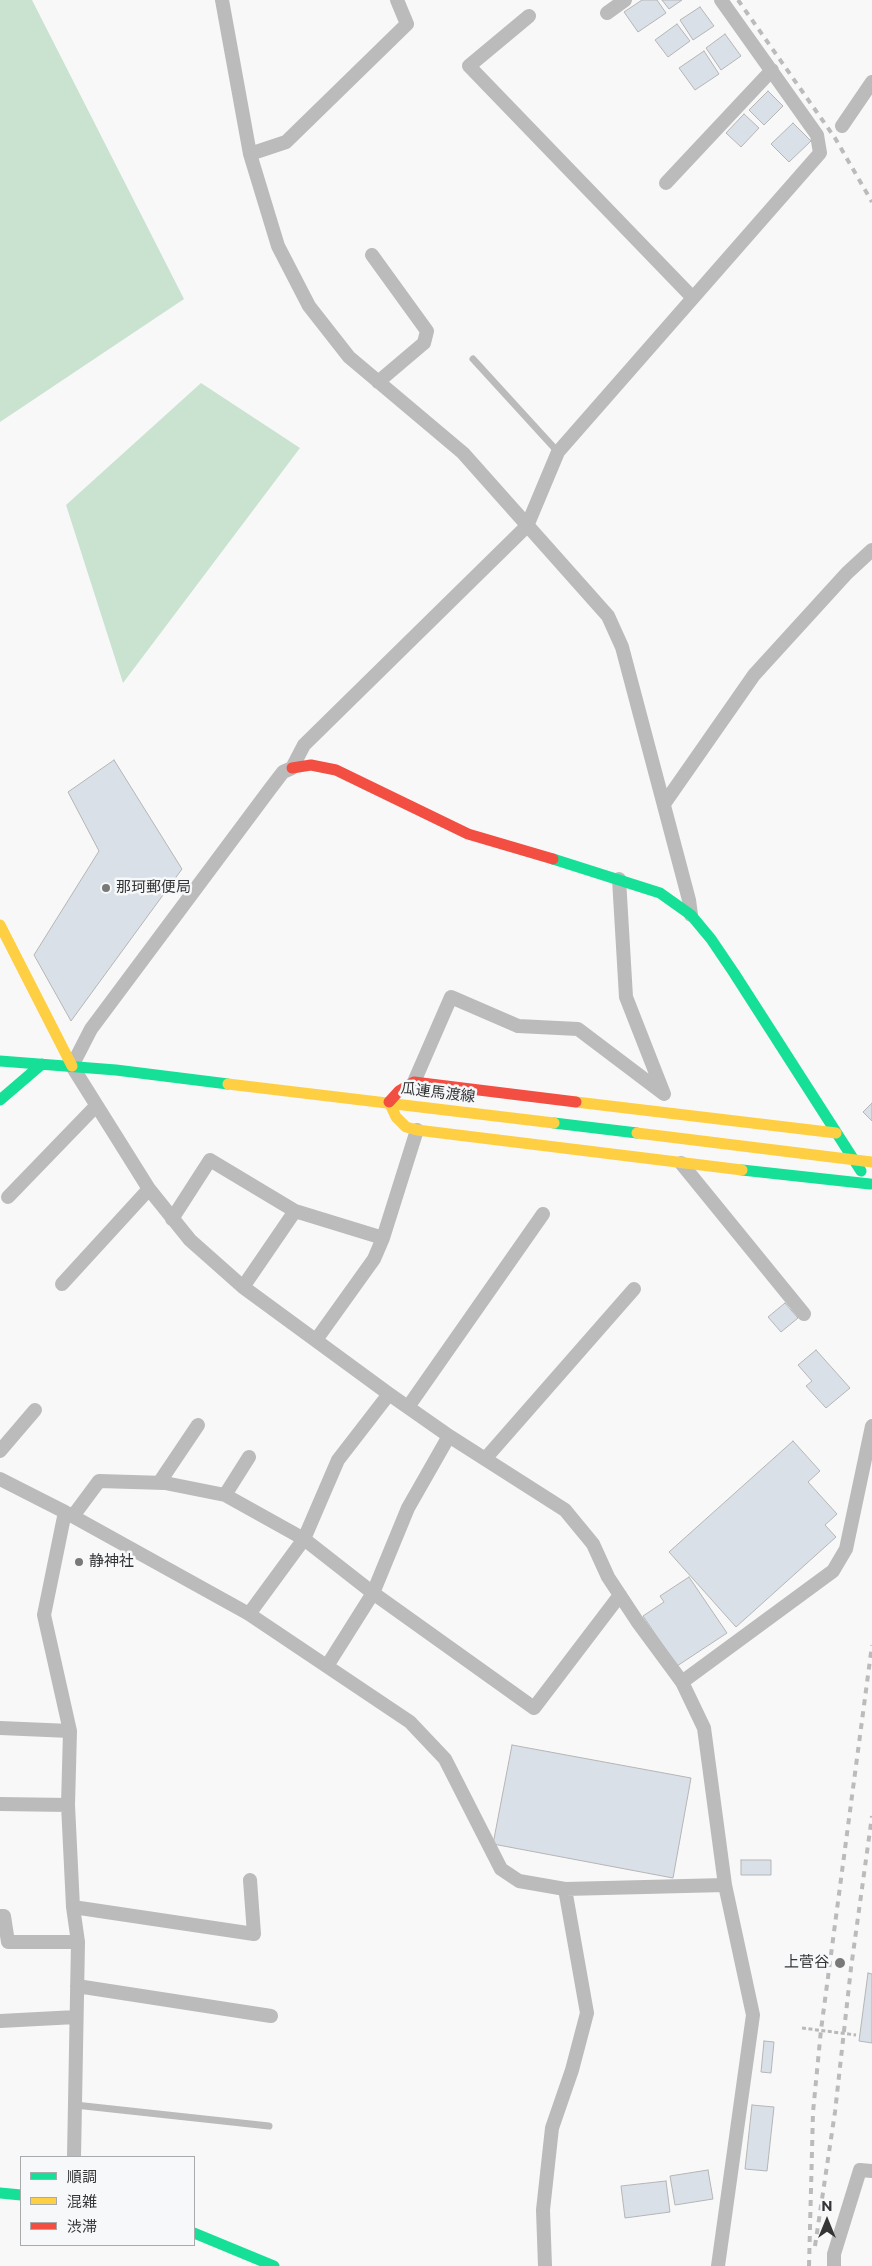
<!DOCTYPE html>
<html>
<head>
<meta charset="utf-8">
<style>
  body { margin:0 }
  #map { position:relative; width:872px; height:2266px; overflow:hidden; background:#f8f8f9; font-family:Montserrat,"Noto Sans JP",sans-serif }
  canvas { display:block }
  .legend { position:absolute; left:20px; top:2156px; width:175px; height:90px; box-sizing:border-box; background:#f7f8fa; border:1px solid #a9aaac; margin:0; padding:6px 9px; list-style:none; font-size:15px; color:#353536 }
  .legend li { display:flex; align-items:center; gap:10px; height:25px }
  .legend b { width:25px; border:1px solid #a9aaac }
  .north { position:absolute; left:802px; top:2196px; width:50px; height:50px; -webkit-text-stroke:4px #f7f8fa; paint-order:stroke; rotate:0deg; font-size:14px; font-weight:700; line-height:20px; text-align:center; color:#353536 }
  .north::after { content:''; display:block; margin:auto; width:18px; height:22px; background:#353536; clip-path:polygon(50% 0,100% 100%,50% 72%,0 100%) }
</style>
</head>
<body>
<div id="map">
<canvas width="872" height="2266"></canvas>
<ul class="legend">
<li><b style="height:6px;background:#16e098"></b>順調</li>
<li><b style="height:6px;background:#ffcf43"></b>混雑</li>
<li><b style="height:6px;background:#f24e42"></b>渋滞</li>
</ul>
<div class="north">N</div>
</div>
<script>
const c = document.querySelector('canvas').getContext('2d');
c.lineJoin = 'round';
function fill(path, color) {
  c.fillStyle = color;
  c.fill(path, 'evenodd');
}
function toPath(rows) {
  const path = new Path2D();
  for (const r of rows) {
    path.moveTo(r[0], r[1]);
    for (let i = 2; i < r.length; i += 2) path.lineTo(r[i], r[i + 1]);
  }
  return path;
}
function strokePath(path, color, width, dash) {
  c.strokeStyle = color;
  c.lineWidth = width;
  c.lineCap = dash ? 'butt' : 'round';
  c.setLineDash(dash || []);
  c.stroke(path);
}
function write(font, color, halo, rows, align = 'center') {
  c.font = font + ' Montserrat,"Noto Sans JP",sans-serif';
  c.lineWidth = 5;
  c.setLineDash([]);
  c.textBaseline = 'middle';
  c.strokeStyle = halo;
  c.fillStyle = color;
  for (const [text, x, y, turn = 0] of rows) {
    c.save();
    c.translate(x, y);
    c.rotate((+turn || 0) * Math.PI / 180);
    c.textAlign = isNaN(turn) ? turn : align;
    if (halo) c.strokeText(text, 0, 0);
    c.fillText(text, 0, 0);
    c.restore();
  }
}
fill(toPath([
  [0,0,32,0,184,299,0,422],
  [201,383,300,448,123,683,66,505]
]), '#c9e3d0');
const building = toPath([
  [642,0,657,0,666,13,638,32,624,12,642,0],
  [662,0,682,0,669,9,662,0],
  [700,7,714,26,693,40,680,20,700,7],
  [677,24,690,41,668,57,655,40,677,24],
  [725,34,741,56,721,70,706,48,725,34],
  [704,51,719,74,695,90,679,68,704,51],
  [768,91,783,106,764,125,749,110,768,91],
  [744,114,759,128,741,147,726,133,744,114],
  [793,123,811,141,789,162,771,144,793,123],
  [114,760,182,869,71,1021,34,955,99,851,68,792,114,760],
  [872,1103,872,1121,863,1112,872,1103],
  [785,1303,798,1318,781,1332,768,1317,785,1303],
  [816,1350,850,1388,826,1408,806,1386,812,1381,798,1365,816,1350],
  [793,1441,820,1471,808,1482,837,1514,825,1525,836,1537,736,1627,669,1552,793,1441],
  [689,1577,727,1633,677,1666,643,1616,664,1602,660,1596,689,1577],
  [512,1745,691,1778,673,1878,493,1844,512,1745],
  [741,1860,771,1860,771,1875,741,1875,741,1860],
  [868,1973,872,1974,872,2043,859,2041,868,1973],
  [764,2041,774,2042,771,2073,761,2072,764,2041],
  [752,2105,774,2107,767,2171,745,2169,752,2105],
  [708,2170,713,2199,675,2205,670,2176,708,2170],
  [666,2181,670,2212,625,2218,621,2186,666,2181]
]);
fill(building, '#dae0e8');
strokePath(building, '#b5b5b5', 1);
strokePath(toPath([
  [802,2028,856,2035]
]), '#b9b9b9', 3, [4, 2.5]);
strokePath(toPath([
  [473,359,558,452],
  [75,2105,269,2126]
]), '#bbb', 7);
strokePath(toPath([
  [222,0,250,154,278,246,309,306,349,357,463,453,608,616,622,647,689,900,691,915],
  [607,13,625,0],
  [529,16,469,66,692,297],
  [842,126,872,82],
  [250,154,286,142,407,24,397,0],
  [666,183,772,70],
  [372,255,427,331,424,343,378,382],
  [664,804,754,675,847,573,872,550],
  [414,1082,451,997,518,1026,578,1029,664,1094,626,997,619,879],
  [681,1163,804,1314],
  [8,1197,96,1106],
  [295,1211,383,1238],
  [172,1219,210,1160,295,1211,243,1287],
  [62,1284,149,1189],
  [316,1340,374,1259,383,1238,417,1130],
  [389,1394,338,1460,304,1539,373,1593,534,1708,620,1595],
  [408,1407,543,1214],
  [0,1451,35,1410],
  [485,1459,634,1289],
  [0,1479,65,1512,249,1614,410,1722,445,1759,501,1869,519,1881,565,1889,725,1885],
  [159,1483,198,1425],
  [225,1495,249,1457],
  [65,1512,44,1615,70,1731,68,1805,73,1907,78,1942,74,2157],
  [73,1516,99,1481,165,1483,225,1495,304,1539,249,1614],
  [327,1666,373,1593,408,1508,449,1436],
  [682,1682,833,1571,846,1549,872,1426],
  [0,1728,70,1731],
  [0,1804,68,1805],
  [73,1907,254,1934,250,1880],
  [0,1916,4,1916,8,1942,78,1942],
  [77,1986,271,2016],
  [0,2021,76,2017],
  [545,2266,543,2210,552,2128,572,2070,587,2013,565,1889],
  [718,2266,753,2015,725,1885,704,1728,682,1682,637,1621,608,1577,593,1544,565,1510,449,1436,389,1394,243,1287,190,1240,149,1189,72,1066,91,1029,270,789,283,772,292,768,304,745,527,526,558,452,820,153,817,135,721,0],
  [834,2266,834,2254,860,2170,872,2171]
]), '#bbb', 14);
strokePath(toPath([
  [553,859,660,893,691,915,711,939,734,973,861,1171],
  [0,1061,116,1070,228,1084],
  [0,1100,42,1064],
  [554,1123,637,1133],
  [742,1170,870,1184],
  [0,2193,21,2195],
  [194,2233,274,2266]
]), '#16e098', 11);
strokePath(toPath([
  [0,925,72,1066],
  [228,1084,554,1123],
  [389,1102,396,1117,406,1127,417,1130,742,1170],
  [576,1102,836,1133]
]), '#ffcf43', 11);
strokePath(toPath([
  [292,768,311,765,336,770,468,834,553,859],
  [389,1102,399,1091,414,1082,576,1102]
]), '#f24e42', 11);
strokePath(toPath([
  [738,0,835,138,872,202],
  [815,2246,835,2112,851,1968,872,1816],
  [809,2266,813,2112,821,2030,872,1645]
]), '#bbb', 4, [6, 6]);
strokePath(toPath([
  [637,1133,872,1162]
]), '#ffcf43', 11);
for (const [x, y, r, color] of [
  [106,888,5,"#79797a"],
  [79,1562,5,"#79797a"],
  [840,1963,6,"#79797a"]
]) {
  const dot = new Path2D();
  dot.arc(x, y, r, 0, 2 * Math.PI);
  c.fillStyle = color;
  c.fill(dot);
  strokePath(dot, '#f7f8fa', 2);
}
write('15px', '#353536', '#f7f8fa', [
  ["那珂郵便局",116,888],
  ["静神社",89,1562],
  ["上菅谷",829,1963,"right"]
], 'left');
write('15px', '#353536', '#f7f8fa', [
  ["瓜連馬渡線",438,1093,7]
]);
</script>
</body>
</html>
